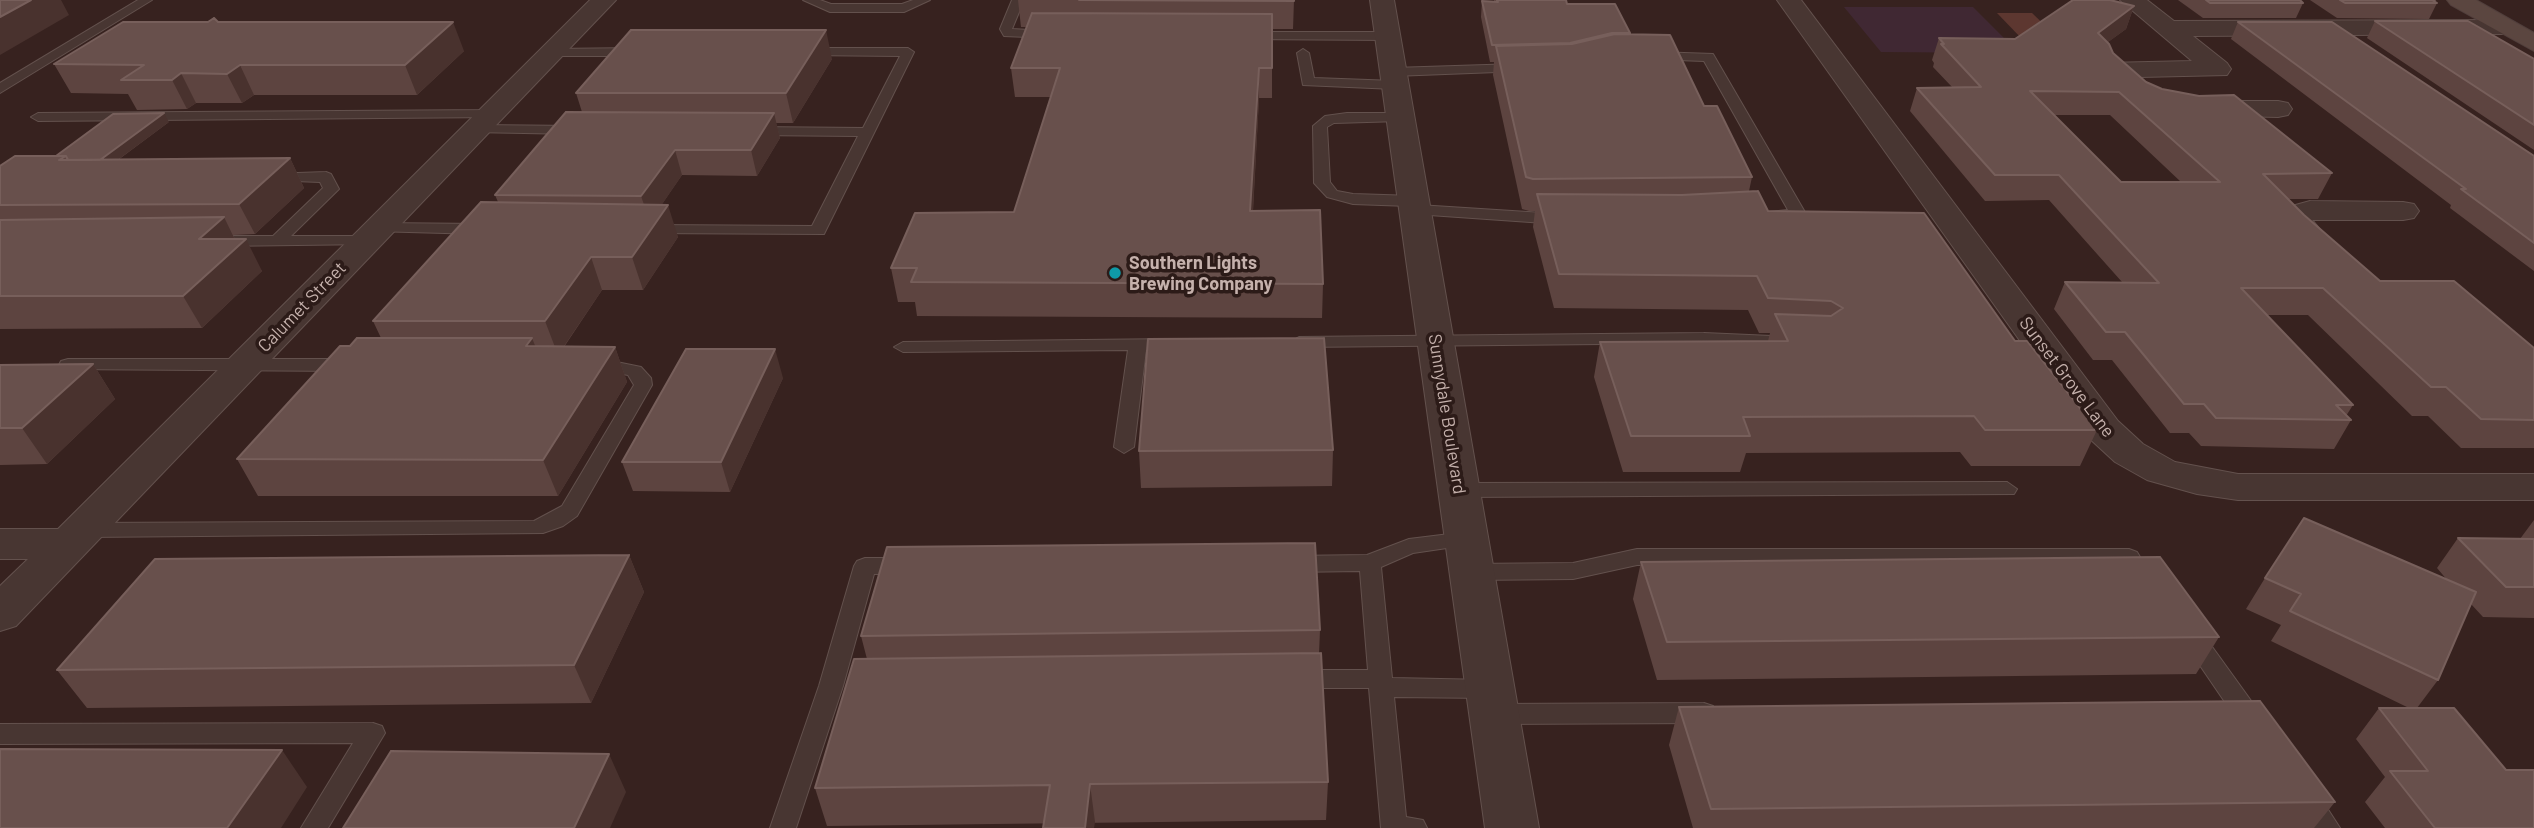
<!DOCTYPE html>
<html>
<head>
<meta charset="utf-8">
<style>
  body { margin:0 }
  canvas { display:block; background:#37221f }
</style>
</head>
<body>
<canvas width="2534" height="828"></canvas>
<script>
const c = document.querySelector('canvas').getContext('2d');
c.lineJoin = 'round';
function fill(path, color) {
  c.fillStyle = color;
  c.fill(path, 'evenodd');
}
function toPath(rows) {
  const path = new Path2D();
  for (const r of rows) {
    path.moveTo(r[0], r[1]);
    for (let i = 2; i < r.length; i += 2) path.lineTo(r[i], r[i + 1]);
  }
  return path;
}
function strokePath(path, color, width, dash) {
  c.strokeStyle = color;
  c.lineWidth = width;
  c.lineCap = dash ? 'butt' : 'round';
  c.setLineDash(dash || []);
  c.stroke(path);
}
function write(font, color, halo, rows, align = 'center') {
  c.font = font + ' Barlow,sans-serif';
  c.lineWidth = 7;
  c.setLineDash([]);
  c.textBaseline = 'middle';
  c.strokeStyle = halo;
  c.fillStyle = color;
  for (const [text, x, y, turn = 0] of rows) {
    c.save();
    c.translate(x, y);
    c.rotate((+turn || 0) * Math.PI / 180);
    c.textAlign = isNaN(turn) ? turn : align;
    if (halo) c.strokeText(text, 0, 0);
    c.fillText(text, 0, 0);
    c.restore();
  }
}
fill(toPath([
  [1844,7,1973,7,2019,53,1881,52]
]), '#402833');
fill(toPath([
  [1997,13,2032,13,2060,40,2023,40]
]), '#5d3730');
const lane = toPath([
  [138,0,152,0,0,93,0,83,138,0],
  [803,0,820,0,831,4,902,4,913,0,930,0,904,12,830,12,803,0],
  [1012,0,1024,0,1012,29,1047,31,1051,32,1051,38,1004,36,1000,29,1012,0],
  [1249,32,1388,32,1394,36,1388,40,1245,39,1243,36,1249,32],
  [800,48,908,48,914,52,824,234,645,233,645,227,651,225,812,226,858,136,753,135,746,131,753,127,863,128,900,56,805,55,800,54,800,48],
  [552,49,638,48,644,52,638,56,547,56,547,50,552,49],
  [1303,49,1309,53,1314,78,1395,81,1402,85,1395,89,1303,85,1297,53,1303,49],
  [1655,52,1713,54,1806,214,1804,217,1775,220,1767,215,1769,212,1788,210,1704,61,1650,59,1650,53,1655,52],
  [1518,64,1525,68,1523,71,1393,76,1386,72,1393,68,1518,64],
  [492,110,497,111,497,117,38,121,31,117,38,113,492,110],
  [1347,113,1400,113,1407,117,1400,121,1334,123,1327,127,1330,182,1337,191,1353,194,1414,196,1422,201,1418,205,1559,214,1567,219,1559,224,1415,214,1407,209,1410,206,1353,204,1327,197,1314,183,1313,126,1325,116,1347,113],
  [477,125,576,126,583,130,576,134,472,132,470,129,477,125],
  [326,172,331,174,339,189,291,236,366,236,374,241,372,244,221,246,213,241,221,236,273,236,323,188,320,182,270,180,270,174,326,172],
  [379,223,481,224,489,229,481,234,373,231,373,225,379,223],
  [1704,333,1794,337,1803,342,1794,347,1704,343,1299,347,1290,342,1299,337,1704,333],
  [1175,339,1181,340,1184,344,1181,348,1146,350,1134,447,1124,453,1114,447,1128,350,903,352,894,347,903,342,1175,339],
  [597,358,641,367,651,378,652,385,577,516,563,526,543,533,85,537,77,535,74,530,77,525,85,523,534,521,562,506,634,385,628,375,591,368,588,364,597,358],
  [68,359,346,359,355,365,346,371,61,369,59,365,61,361,68,359],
  [2007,482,2017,489,2014,494,1459,497,1449,490,1459,483,2007,482],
  [1466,532,1474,534,1477,539,1474,544,1413,553,1381,567,1392,678,1489,680,1498,682,1501,689,1498,696,1489,698,1394,697,1406,817,1423,820,1427,828,1381,828,1369,688,1297,688,1289,685,1285,679,1289,673,1297,670,1368,670,1360,571,1291,572,1283,569,1280,564,1283,559,1291,556,1367,555,1409,539,1466,532],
  [1637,549,2129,549,2137,552,2140,557,2137,562,2129,565,1637,565,1573,579,1470,580,1462,577,1459,572,1462,567,1470,564,1573,563,1637,549],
  [865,558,907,558,915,561,918,566,915,571,907,574,874,574,843,686,796,828,770,828,819,686,854,566,857,561,865,558],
  [2192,627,2200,630,2262,716,2265,723,2262,730,2253,733,2244,730,2184,642,2180,636,2184,630,2192,627],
  [1704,703,1713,706,1716,713,1713,720,1704,723,1494,724,1485,721,1482,714,1485,707,1494,704,1704,703],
  [373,723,382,726,385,733,328,828,301,828,353,743,0,744,0,724,373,723],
  [2307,788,2316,791,2340,828,2312,828,2294,799,2298,791,2307,788]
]);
const street = toPath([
  [590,0,616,0,16,626,0,631,0,586,28,559,0,559,0,529,58,529,590,0],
  [1370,0,1394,0,1539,828,1485,828,1370,0],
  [1777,0,1801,0,2118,421,2143,444,2175,462,2238,474,2534,474,2534,500,2238,500,2197,494,2147,480,2115,462,2090,439,1777,0],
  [2120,0,2147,0,2174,21,2505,20,2514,22,2517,27,2514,32,2505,34,2193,36,2227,63,2231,69,2227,75,2140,77,2157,94,2153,100,2143,102,2133,100,2106,75,2102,69,2106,63,2192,61,2120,0],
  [2200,101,2278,101,2288,103,2292,109,2288,115,2278,117,2190,115,2186,109,2190,103,2200,101],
  [2310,201,2403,202,2414,204,2419,211,2414,218,2403,220,2312,220,2334,246,2330,253,2318,256,2306,253,2276,216,2281,209,2310,201]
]);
const secondary = toPath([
  [2447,0,2476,0,2534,33,2534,51,2451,5,2447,0]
]);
strokePath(lane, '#63514d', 2);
strokePath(street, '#63514d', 2);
strokePath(secondary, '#513f3c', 2);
fill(lane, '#483632');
fill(street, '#483632');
fill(secondary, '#5b4640');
fill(toPath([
  [1018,0,1294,0,1293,29,1272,29,1272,98,1259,98,1253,211,1323,284,1322,318,917,316,915,302,898,302,891,268,1014,212,1051,97,1015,97,1011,68,1026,27,1021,27],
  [1494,0,1566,0,1567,4,1630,34,1704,106,1752,177,1749,191,1768,211,2015,341,2097,430,2080,466,1971,466,1960,452,1746,453,1740,472,1623,472,1594,377,1600,342,1768,341,1770,333,1759,333,1748,310,1554,308,1533,227,1535,211,1529,211,1522,209,1493,75,1494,62,1490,62,1481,17,1482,1,1494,1],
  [2178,0,2300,0,2303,3,2296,18,2203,18],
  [2310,0,2435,0,2435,2,2437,3,2429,19,2337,18],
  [2134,6,2126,29,2108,42,2113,53,2146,82,2332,173,2318,199,2288,199,2304,215,2380,281,2534,348,2534,448,2461,448,2428,416,2412,416,2308,315,2267,315,2353,405,2346,416,2351,420,2334,449,2201,446,2189,433,2170,433,2112,360,2093,360,2054,309,2065,282,2122,282,2049,200,1985,201,1910,111,1917,88,1952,87,1933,67,1934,63,1932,60,1939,38,2015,39],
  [2054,115,2110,115,2181,182,2121,182],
  [2375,21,2534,59,2534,150,2367,38],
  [218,22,464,51,417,95,254,95,242,103,196,103,187,109,137,110,128,94,71,93,54,64],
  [2238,22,2534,156,2534,271,2450,208,2451,205,2231,39],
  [832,59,793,123,776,123,780,138,757,176,682,175,662,204,678,237,643,290,602,290,564,347,615,347,627,382,558,496,258,496,237,459,350,346,381,338,373,321,498,202,495,195,582,112,576,93],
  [169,122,118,160,290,158,304,188,255,234,233,235,235,239,262,271,202,328,0,329,0,166,56,156],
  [93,364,115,399,47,464,0,465,0,365],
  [783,378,730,492,633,491,622,462],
  [1333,450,1332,486,1141,488,1139,451],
  [2534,520,2534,618,2483,617,2471,604,2438,680,2417,708,2534,828,2385,828,2365,802,2385,777,2356,739,2379,708,2409,708,2271,641,2281,625,2246,609,2265,578,2448,581,2437,568,2458,538,2520,539],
  [629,555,644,592,591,703,87,708,57,670],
  [1641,562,2219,637,2196,674,1657,680,1633,599],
  [1320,630,1319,654,1328,782,1326,820,827,826,815,788,867,659,861,636],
  [1679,707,2335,802,2314,828,1693,828,1669,745]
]), '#5d4440');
fill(toPath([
  [31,0,61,0,69,15,0,55,0,17],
  [2134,6,2126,29,2089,56,2098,33],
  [453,22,464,51,417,95,405,65],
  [826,30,832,59,793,123,786,93],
  [1612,33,1609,49,1568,59,1570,43],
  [240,65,254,95,242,103,227,74],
  [1259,68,1259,98,1251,243,1250,211],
  [181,73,196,103,187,109,172,80],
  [164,113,169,122,104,170,99,161],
  [774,113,780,138,757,176,751,150],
  [675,150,682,175,650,222,641,196],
  [290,158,304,188,255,234,239,204],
  [668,205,678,237,643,290,632,257],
  [224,217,238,246,246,239,262,271,202,328,183,296,199,239],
  [591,257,602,290,558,355,545,321],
  [532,338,546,373,526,346],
  [615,347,627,382,558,496,543,460],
  [775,349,783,378,730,492,721,462],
  [93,364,115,399,47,464,22,428],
  [629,555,644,592,591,703,574,665],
  [282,750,307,787,281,828,227,828],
  [609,754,626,792,610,828,574,828],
  [1090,784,1095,822,1094,828,1085,828]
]), '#49322e');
const building = toPath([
  [0,0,31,0,0,17,0,0],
  [1079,0,1294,0,1294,1,1079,0],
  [1497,0,1566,0,1567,4,1615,4,1630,33,1612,33,1570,43,1492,45,1482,1,1498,2,1497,0],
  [2073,0,2110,0,2134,6,2098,33,2109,44,2113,53,2146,82,2162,89,2199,96,2234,95,2332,173,2263,174,2304,215,2380,281,2454,281,2534,348,2534,420,2481,419,2446,387,2431,387,2323,288,2241,288,2353,405,2336,405,2351,420,2216,418,2204,404,2184,404,2125,332,2106,332,2065,282,2159,283,2059,175,1995,175,1917,88,1981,87,1941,44,1944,44,1939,38,2015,39,2073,0],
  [2030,91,2119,92,2220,182,2121,182,2030,91],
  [2206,0,2300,0,2303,3,2210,3,2206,0],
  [2340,0,2435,0,2432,0,2437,3,2345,3,2340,0],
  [1032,13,1272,14,1272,68,1259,68,1250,211,1320,210,1323,284,911,282,917,268,891,268,915,213,1014,212,1060,68,1011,68,1032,13],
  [214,18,218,22,453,22,405,65,240,65,227,74,181,73,172,80,121,80,144,65,54,64,123,22,208,22,214,18],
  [2375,21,2468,21,2534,59,2534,125,2375,21],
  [2238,22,2332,22,2534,156,2534,243,2461,189,2466,189,2238,22],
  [631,30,826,30,786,93,576,93,631,30],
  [1615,34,1670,35,1704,106,1717,106,1752,177,1533,179,1526,177,1496,46,1572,44,1615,34],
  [566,112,774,113,751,150,675,150,641,196,495,195,566,112],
  [164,113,100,160,68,160,66,156,56,156,113,114,164,113],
  [15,156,66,156,59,160,290,158,239,204,0,205,0,166,15,156],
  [1758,191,1768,211,1924,213,2015,341,2027,341,2097,430,1985,430,1974,416,1743,417,1750,436,1631,436,1600,342,1788,341,1775,314,1831,316,1843,308,1831,301,1768,298,1757,276,1559,274,1537,194,1682,195,1758,191],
  [481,202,668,205,632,257,591,257,545,321,373,321,481,202],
  [224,217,199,239,246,239,183,296,0,296,0,220,224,217],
  [357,338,532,338,526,346,615,347,543,460,237,459,340,346,350,346,357,338],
  [1324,338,1333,450,1139,451,1148,339,1324,338],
  [686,349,775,349,721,462,622,462,686,349],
  [93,364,22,428,0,428,0,365,93,364],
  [2304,518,2476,592,2438,680,2290,611,2301,594,2265,578,2304,518],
  [2458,538,2534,539,2534,587,2506,587,2458,538],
  [1315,543,1320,630,861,636,887,547,1315,543],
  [629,555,574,665,57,670,155,559,629,555],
  [2160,557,2219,637,1667,642,1641,562,2160,557],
  [1321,653,1328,782,1090,784,1085,828,1043,828,1050,785,815,788,854,659,1321,653],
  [2260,701,2335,802,1711,809,1679,707,2260,701],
  [2379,708,2454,708,2506,770,2534,770,2534,828,2435,828,2390,771,2428,771,2379,708],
  [0,749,282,750,227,828,0,828,0,749],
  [391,751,609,754,574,828,343,828,391,751]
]);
fill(building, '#68504c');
strokePath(building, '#775f5b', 2);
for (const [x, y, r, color] of [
  [1115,273,7,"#0f9aa8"]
]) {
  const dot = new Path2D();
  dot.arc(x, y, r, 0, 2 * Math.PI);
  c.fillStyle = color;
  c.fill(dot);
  strokePath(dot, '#2c1b18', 2.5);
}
write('bold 18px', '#c5b1ac', '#2c1b18', [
  ["Southern Lights",1129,263],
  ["Brewing Company",1129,284]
], 'left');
write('18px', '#c5b1ac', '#2c1b18', [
  ["Calumet Street",302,307,-46],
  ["Sunset Grove Lane",2067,377,53],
  ["Sunnydale Boulevard",1447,414,81]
]);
</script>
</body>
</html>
